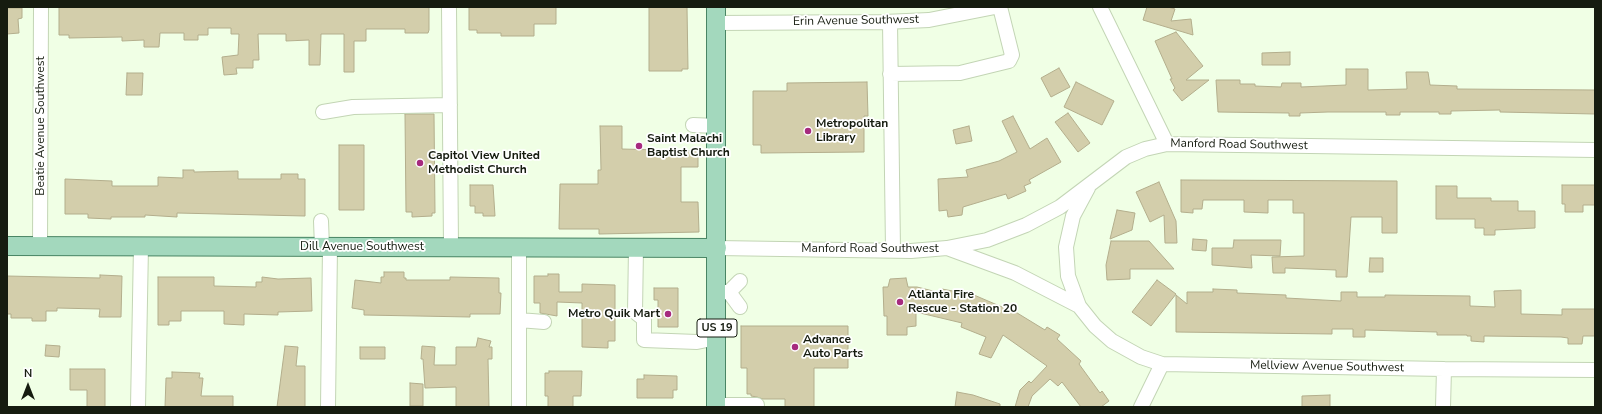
<!DOCTYPE html>
<html>
<head>
<meta charset="utf-8">
<style>
  body { margin:0 }
  #map { position:relative; width:1602px; height:414px; overflow:hidden; background:#f0ffe5; font-family:"Nunito Sans",sans-serif }
  canvas { display:block }
  .frame { position:absolute; inset:0; border:8px solid #161c10; pointer-events:none }
  .north { position:absolute; left:8px; top:366px; width:40px; height:40px; -webkit-text-stroke:3px #fff; paint-order:stroke; rotate:0deg; font-size:11px; font-weight:700; line-height:16px; text-align:center; color:#161c10 }
  .north::after { content:''; display:block; margin:auto; width:14px; height:18px; background:#161c10; clip-path:polygon(50% 0,100% 100%,50% 72%,0 100%) }
</style>
</head>
<body>
<div id="map">
<canvas width="1602" height="414"></canvas>
<div class="frame"></div>
<div class="north">N</div>
</div>
<script>
const c = document.querySelector('canvas').getContext('2d');
c.lineJoin = 'round';
function fill(path, color) {
  c.fillStyle = color;
  c.fill(path, 'evenodd');
}
function toPath(rows) {
  const path = new Path2D();
  for (const r of rows) {
    path.moveTo(r[0], r[1]);
    for (let i = 2; i < r.length; i += 2) path.lineTo(r[i], r[i + 1]);
  }
  return path;
}
function strokePath(path, color, width, dash) {
  c.strokeStyle = color;
  c.lineWidth = width;
  c.lineCap = dash ? 'butt' : 'round';
  c.setLineDash(dash || []);
  c.stroke(path);
}
function write(font, color, halo, rows, align = 'center') {
  c.font = font + ' "Nunito Sans",sans-serif';
  c.lineWidth = 3.5;
  c.setLineDash([]);
  c.textBaseline = 'middle';
  c.strokeStyle = halo;
  c.fillStyle = color;
  for (const [text, x, y, turn = 0] of rows) {
    c.save();
    c.translate(x, y);
    c.rotate((+turn || 0) * Math.PI / 180);
    c.textAlign = isNaN(turn) ? turn : align;
    if (halo) c.strokeText(text, 0, 0);
    c.fillText(text, 0, 0);
    c.restore();
  }
}
const building = toPath([
  [59,7,429,7,429,30,428,33,405,33,405,29,366,29,366,41,354,41,354,72,344,72,344,34,321,34,320,65,309,65,309,40,286,41,286,34,258,34,259,60,253,60,253,68,236,68,237,74,224,75,222,57,238,55,239,34,231,34,231,28,208,28,208,35,198,35,198,40,184,40,184,33,160,33,159,47,144,47,144,40,122,41,122,37,69,38,69,35,59,35,59,7],
  [469,7,556,7,556,24,534,24,534,36,501,36,501,33,477,33,477,30,469,30,469,7],
  [649,7,687,7,688,69,682,69,682,71,649,71,649,7],
  [1147,7,1168,7,1175,9,1171,21,1191,19,1193,35,1143,20,1147,7],
  [7,8,22,8,22,18,18,19,19,33,7,34,7,8],
  [1176,32,1203,66,1186,80,1209,80,1182,101,1173,90,1175,88,1170,79,1172,79,1155,41,1176,32],
  [1290,52,1290,65,1262,65,1262,53,1290,52],
  [1059,68,1070,87,1051,97,1041,78,1059,68],
  [1346,69,1368,69,1368,90,1407,89,1406,72,1428,72,1430,85,1457,86,1457,89,1595,90,1595,114,1500,112,1500,110,1451,111,1451,114,1439,114,1439,112,1400,112,1400,115,1386,115,1386,112,1328,112,1300,113,1300,116,1289,116,1289,113,1218,112,1216,80,1240,80,1240,84,1255,84,1255,86,1281,87,1282,83,1301,83,1301,87,1346,85,1346,69],
  [127,73,143,73,142,95,126,95,127,73],
  [867,82,868,116,864,116,864,152,761,153,761,145,753,145,753,91,787,91,787,83,867,82],
  [1076,82,1114,101,1102,125,1064,107,1076,82],
  [1068,113,1090,143,1078,152,1055,122,1068,113],
  [405,114,434,114,435,213,432,213,432,216,412,217,412,212,406,212,405,114],
  [1013,116,1030,149,1047,138,1061,162,1029,180,1031,183,1024,186,1026,191,1008,199,1006,194,963,207,962,215,948,217,947,210,939,211,938,179,968,177,966,170,999,161,1017,152,1002,121,1013,116],
  [600,126,622,126,622,149,698,151,698,167,681,167,681,202,698,202,699,232,599,234,599,229,559,229,560,184,598,184,598,170,601,170,600,126],
  [969,126,972,141,956,144,953,130,969,126],
  [339,145,364,145,364,210,339,210,339,145],
  [183,170,194,170,194,172,238,171,238,179,281,179,281,174,298,174,298,179,305,179,305,216,177,213,177,217,145,215,145,217,111,217,111,219,88,218,88,214,65,214,65,179,112,181,112,186,158,186,158,177,183,178,183,170],
  [1181,180,1397,181,1397,233,1382,233,1382,217,1351,217,1347,277,1336,277,1336,270,1285,268,1285,273,1273,273,1272,257,1304,256,1304,213,1293,213,1293,200,1268,200,1268,213,1244,212,1244,200,1203,200,1202,209,1193,209,1193,213,1181,212,1181,180],
  [1159,182,1176,221,1177,243,1165,243,1164,215,1150,222,1136,192,1159,182],
  [470,185,493,185,495,216,483,216,483,213,475,213,475,206,470,206,470,185],
  [1562,185,1595,185,1595,205,1583,205,1583,212,1565,212,1565,204,1562,204,1562,185],
  [1436,186,1457,186,1457,198,1491,198,1491,201,1518,201,1518,211,1535,211,1535,228,1495,230,1495,235,1484,235,1484,228,1475,228,1475,219,1436,219,1436,186],
  [1117,210,1135,213,1132,230,1110,239,1117,210],
  [1193,239,1207,240,1206,251,1192,250,1193,239],
  [1234,240,1281,240,1280,256,1251,255,1252,268,1212,265,1212,248,1233,248,1234,240],
  [1111,241,1149,241,1174,269,1130,269,1130,279,1107,280,1106,265,1111,241],
  [1370,258,1383,258,1383,272,1369,272,1370,258],
  [384,272,404,272,404,278,406,278,406,280,450,280,450,277,499,278,499,293,501,293,500,314,470,314,470,317,364,315,364,310,352,308,355,280,381,283,381,277,384,277,384,272],
  [548,274,559,274,559,292,582,292,582,284,615,285,615,341,608,341,608,348,582,347,582,303,557,302,557,316,540,313,540,303,534,303,534,276,548,276,548,274],
  [100,275,122,276,121,317,99,317,100,309,57,308,57,311,46,311,46,321,32,321,32,318,11,318,11,314,7,314,7,276,100,278,100,275],
  [158,277,214,277,214,286,256,287,256,282,262,282,262,277,278,279,311,278,312,311,278,312,278,315,244,314,244,325,224,324,224,311,181,311,181,321,169,321,169,325,158,325,158,277],
  [906,278,908,287,917,287,941,293,942,289,974,295,1009,310,1009,308,1045,330,1047,327,1060,335,1057,339,1081,361,1079,364,1100,393,1102,391,1109,401,1101,407,1081,407,1062,382,1058,386,1050,379,1032,396,1028,407,1015,407,1020,390,1029,381,1031,383,1047,366,1003,335,991,358,979,354,986,337,961,327,962,323,916,312,916,326,907,327,907,335,887,335,887,316,884,316,883,287,888,287,890,279,906,278],
  [1157,280,1176,294,1151,326,1132,312,1157,280],
  [654,288,678,288,678,327,658,327,658,300,654,300,654,288],
  [1213,289,1237,290,1237,293,1286,295,1286,298,1341,301,1341,292,1357,292,1357,297,1385,297,1385,295,1470,296,1470,306,1495,307,1494,291,1521,290,1521,314,1562,315,1562,309,1595,309,1595,336,1583,336,1582,344,1568,344,1568,338,1561,337,1484,336,1484,342,1471,341,1471,336,1467,336,1467,335,1437,335,1437,332,1365,330,1365,337,1353,337,1353,329,1332,329,1332,334,1176,332,1176,295,1187,304,1187,292,1213,292,1213,289],
  [741,326,848,326,848,368,814,368,814,407,785,407,785,399,763,399,757,397,751,396,751,394,747,394,747,368,741,368,741,326],
  [478,338,491,341,489,347,492,347,492,359,488,359,489,407,456,407,456,387,425,388,423,359,421,359,422,346,435,347,434,365,456,365,456,347,476,347,478,338],
  [46,345,60,346,59,357,45,356,46,345],
  [285,346,298,347,296,366,305,366,305,407,277,407,285,346],
  [360,347,385,347,385,359,360,359,360,347],
  [70,369,105,369,105,407,87,407,87,390,70,390,70,369],
  [549,371,582,371,581,396,573,396,573,407,548,407,548,396,545,396,545,373,549,373,549,371],
  [172,372,200,373,199,378,203,378,201,396,233,396,233,407,165,407,166,378,172,378,172,372],
  [644,375,677,376,677,390,673,390,673,398,637,398,637,379,644,379,644,375],
  [410,383,423,384,423,406,410,406,410,383],
  [957,392,973,395,1000,404,1000,407,955,407,957,392],
  [1330,395,1330,407,1302,407,1302,396,1330,395]
]);
fill(building, '#d3ceab');
strokePath(building, '#b3ae8c', 1);
const minor = toPath([
  [449,7,451,247],
  [1100,7,1167,144],
  [890,22,893,250],
  [716,23,884,22,929,20,995,7],
  [890,74,960,73,1009,61,1012,55,1000,7],
  [323,112,353,107,450,105],
  [693,125,717,126],
  [321,221,322,247],
  [40,246,41,7],
  [636,248,635,312,644,319,644,340,697,342,717,338],
  [717,248,911,251,947,248,987,240,1026,225,1060,207,1126,157,1145,149,1167,144,1595,150],
  [947,248,1015,273,1079,306,1095,326,1112,341,1141,357,1162,364,1444,369,1595,370],
  [717,292,729,292,740,281],
  [729,292,740,307],
  [1079,306,1068,276,1066,247,1073,216,1088,188],
  [519,320,544,322],
  [716,405,757,405],
  [138,407,141,246],
  [328,407,330,247],
  [519,407,519,247],
  [1141,407,1162,364],
  [1443,407,1444,369]
]);
const major = toPath([
  [7,246,717,248],
  [716,407,716,7]
]);
strokePath(minor, '#c3d5b5', 16);
strokePath(major, '#498564', 20);
strokePath(minor, '#fff', 14);
strokePath(major, '#a3d8bd', 18);
for (const [x, y, r, color] of [
  [808,131,4,"#a62a7e"],
  [639,146,4,"#a62a7e"],
  [420,163,4,"#a62a7e"],
  [900,302,4,"#a62a7e"],
  [668,314,4,"#a62a7e"],
  [795,347,4,"#a62a7e"]
]) {
  const dot = new Path2D();
  dot.arc(x, y, r, 0, 2 * Math.PI);
  c.fillStyle = color;
  c.fill(dot);
  strokePath(dot, '#fff', 1.5);
}
for (const [x, y, w] of [
  [717,328,40]
]) {
  const box = new Path2D();
  box.roundRect(x - w / 2, y - 9, w, 18, 3);
  c.fillStyle = '#fff';
  c.fill(box);
  strokePath(box, '#161c10', 1);
}
write('bold 11px', '#161c10', null, [
  ["US 19",717,328]
]);
write('12px', '#161c10', '#fff', [
  ["Erin Avenue Southwest",856,21,-1],
  ["Beatie Avenue Southwest",41,126,-90],
  ["Manford Road Southwest",1239,145,1],
  ["Dill Avenue Southwest",362,247],
  ["Manford Road Southwest",870,249],
  ["Mellview Avenue Southwest",1327,367,1]
]);
write('bold 12px', '#161c10', '#fff', [
  ["Metropolitan",816,124],
  ["Library",816,138],
  ["Saint Malachi",647,139],
  ["Baptist Church",647,153],
  ["Capitol View United",428,156],
  ["Methodist Church",428,170],
  ["Atlanta Fire",908,295],
  ["Rescue - Station 20",908,309],
  ["Metro Quik Mart",660,314,"right"],
  ["Advance",803,340],
  ["Auto Parts",803,354]
], 'left');
</script>
</body>
</html>
